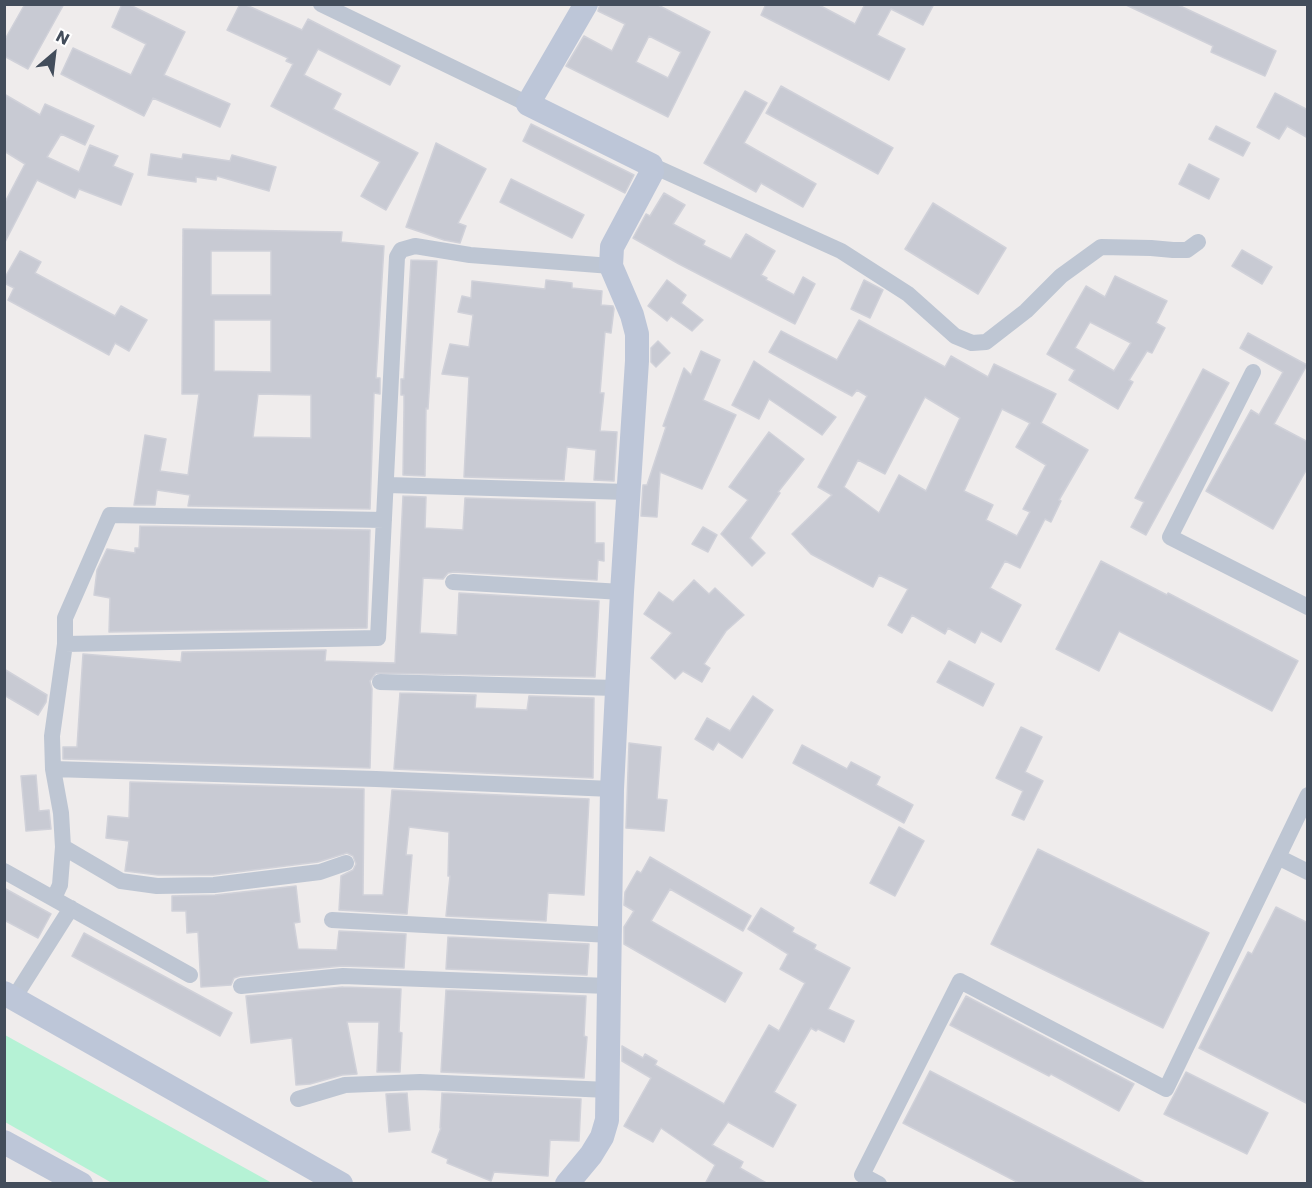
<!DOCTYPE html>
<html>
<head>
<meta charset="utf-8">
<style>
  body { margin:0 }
  #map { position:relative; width:1312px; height:1188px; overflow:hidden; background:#efecec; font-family:Poppins,sans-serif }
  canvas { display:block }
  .frame { position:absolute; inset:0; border:6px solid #434d5b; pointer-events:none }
  .north { position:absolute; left:24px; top:24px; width:60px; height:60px; -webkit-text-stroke:4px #fff; paint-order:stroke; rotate:28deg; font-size:16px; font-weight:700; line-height:24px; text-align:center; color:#434d5b }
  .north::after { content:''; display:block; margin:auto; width:21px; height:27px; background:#434d5b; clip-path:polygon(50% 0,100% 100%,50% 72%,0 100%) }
</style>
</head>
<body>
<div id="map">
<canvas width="1312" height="1188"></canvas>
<div class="frame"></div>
<div class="north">N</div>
</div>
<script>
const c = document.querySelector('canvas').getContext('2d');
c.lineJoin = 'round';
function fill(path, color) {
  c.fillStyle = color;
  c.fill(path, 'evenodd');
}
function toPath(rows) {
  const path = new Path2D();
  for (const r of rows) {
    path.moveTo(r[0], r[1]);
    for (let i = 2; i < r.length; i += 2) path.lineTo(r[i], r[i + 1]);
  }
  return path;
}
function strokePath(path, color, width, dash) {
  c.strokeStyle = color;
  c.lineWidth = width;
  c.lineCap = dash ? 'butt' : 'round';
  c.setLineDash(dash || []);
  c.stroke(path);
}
fill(toPath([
  [5,1035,272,1183,112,1183,5,1122]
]), '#b5f2d5');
const building = toPath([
  [25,4,64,4,28,69,4,56,4,41,25,4],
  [122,4,128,4,185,32,164,75,230,104,220,127,153,98,144,116,61,74,73,48,131,75,146,44,112,27,122,4],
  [240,4,244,4,302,30,308,19,400,66,390,85,318,49,304,75,341,94,333,109,418,153,386,210,361,196,380,162,271,106,293,64,286,61,288,58,227,30,240,4],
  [600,4,656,4,710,32,668,117,566,66,584,36,612,51,625,24,598,11,600,4],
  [649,36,681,52,668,78,636,62,649,36],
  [766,4,817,4,855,24,865,4,934,4,923,25,891,9,877,35,905,49,889,80,761,15,766,4],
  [1124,4,1176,4,1276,51,1265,76,1211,52,1213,46,1124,4],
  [781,86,893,148,878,174,766,113,781,86],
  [745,91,767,103,744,143,816,184,803,207,761,183,756,192,704,163,745,91],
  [1275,93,1308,110,1308,138,1287,126,1279,139,1257,127,1275,93],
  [4,94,40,115,45,104,94,126,85,145,61,134,47,157,79,172,90,145,118,156,113,166,133,174,121,205,79,189,75,198,37,180,4,244,4,204,25,164,4,151,4,94],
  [531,124,634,175,625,193,523,141,531,124],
  [1216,126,1250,143,1243,156,1209,139,1216,126],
  [436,143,486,169,458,223,466,226,460,243,444,240,406,227,436,143],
  [151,154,182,159,183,154,230,161,232,155,276,167,269,191,217,176,216,180,196,177,196,182,148,175,151,154],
  [1189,164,1219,179,1209,199,1179,184,1189,164],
  [511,179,584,215,572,238,500,202,511,179],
  [664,193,685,205,673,224,705,241,703,245,731,259,746,234,775,251,761,275,767,278,766,280,794,295,803,277,815,284,795,324,679,264,633,238,646,214,650,216,664,193],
  [933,203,1006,248,978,294,905,249,933,203],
  [183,229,342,232,341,242,384,246,376,378,380,378,380,394,374,393,370,509,188,506,190,495,157,490,155,505,134,505,145,435,166,439,160,471,188,475,199,394,182,394,183,229],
  [211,251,271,251,271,295,211,295,211,251],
  [214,320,271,320,271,372,214,371,214,320],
  [258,394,311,395,311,438,253,437,258,394],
  [1242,250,1272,267,1262,284,1232,266,1242,250],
  [20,251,41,262,35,273,115,316,121,306,147,320,129,351,115,343,109,355,8,300,14,288,4,283,4,279,20,251],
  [411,260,437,261,428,409,426,408,425,476,403,475,404,407,404,395,401,395,401,379,404,379,411,260],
  [1115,276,1167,301,1156,323,1165,328,1152,353,1147,351,1129,380,1133,382,1118,409,1069,380,1075,370,1047,354,1086,286,1105,297,1115,276],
  [1090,322,1131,343,1114,371,1075,348,1090,322],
  [546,280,572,283,572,288,602,291,601,305,613,306,614,309,611,333,605,332,600,393,604,393,600,431,617,432,614,481,594,480,596,450,567,447,564,480,464,477,469,377,442,374,450,344,469,347,473,315,458,312,462,296,471,298,472,281,545,289,546,280],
  [667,280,686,295,681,303,703,320,692,331,671,316,667,321,648,306,667,280],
  [864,280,883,290,870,318,851,309,864,280],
  [859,320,945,367,951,356,988,377,994,364,1056,394,1041,423,1088,450,1059,500,1061,501,1051,522,1045,519,1020,568,1005,561,990,588,1021,605,1001,642,981,631,975,643,948,628,945,634,912,615,902,633,888,625,908,589,879,575,873,587,811,554,792,534,832,495,818,487,867,396,857,390,852,396,769,352,781,331,837,360,859,320],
  [925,397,960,418,926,491,899,475,879,513,844,487,858,460,885,474,925,397],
  [1002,409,1030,423,1016,447,1046,465,1023,509,1030,512,1017,536,986,520,993,505,964,491,1002,409],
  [1248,333,1307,365,1274,424,1308,442,1308,467,1273,529,1206,491,1251,410,1259,415,1283,372,1240,348,1248,333],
  [658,341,670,353,656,367,651,362,651,348,658,341],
  [701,351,720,360,703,400,736,415,702,489,660,472,657,517,641,516,643,485,647,485,666,427,663,426,684,368,691,375,701,351],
  [754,361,836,417,822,435,769,399,759,419,732,405,754,361],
  [1203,369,1229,383,1146,535,1131,527,1144,502,1135,498,1203,369],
  [769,432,804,459,778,492,780,493,750,538,765,553,752,566,721,534,748,500,729,487,769,432],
  [403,496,426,497,425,528,463,530,465,498,595,502,595,543,604,543,604,561,598,560,597,580,454,572,448,573,443,579,423,578,420,633,457,635,459,593,599,601,595,677,376,673,370,681,372,689,370,768,63,759,63,747,77,747,83,654,181,662,182,652,326,650,325,661,395,663,403,496],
  [140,526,370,530,367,628,109,632,110,598,94,595,97,570,107,549,135,553,135,548,139,548,140,526],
  [703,527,717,535,708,552,692,544,703,527],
  [1101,561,1167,595,1168,593,1298,661,1272,711,1119,631,1099,671,1056,649,1101,561],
  [694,580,709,594,715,588,744,615,726,631,704,664,710,668,702,682,683,671,675,679,651,658,672,633,644,614,659,592,673,602,694,580],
  [949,661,994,684,983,706,937,682,949,661],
  [4,669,47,695,46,702,38,715,4,695,4,669],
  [400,693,476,695,475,708,527,710,529,696,594,698,593,778,394,769,400,693],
  [753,696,773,710,742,758,718,742,713,750,695,739,707,718,730,731,753,696],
  [1021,727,1042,737,1025,772,1043,781,1024,820,1012,815,1023,791,996,778,1021,727],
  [629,743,661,747,657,799,667,800,664,831,626,828,629,743],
  [802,745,847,769,851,762,880,777,876,785,913,805,904,823,793,763,802,745],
  [36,775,39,811,49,810,51,829,26,831,21,776,36,775],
  [130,782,364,789,363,895,383,895,392,790,589,799,584,895,548,893,546,921,446,916,450,876,448,876,449,832,409,827,406,855,412,855,407,914,339,910,341,876,353,870,356,864,353,856,347,853,318,862,213,875,158,875,125,871,129,841,106,838,108,816,129,818,130,782],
  [899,827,924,841,895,896,870,883,899,827],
  [1038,849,1209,933,1163,1028,991,944,1038,849],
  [650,857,751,916,743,931,670,889,651,921,742,973,725,1002,624,944,624,927,634,911,624,905,625,892,637,871,641,873,650,857],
  [296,886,300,922,294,923,298,949,337,950,339,931,406,934,404,968,342,966,240,976,234,978,231,985,201,987,198,932,187,933,186,911,172,911,172,896,215,895,296,886],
  [4,888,51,914,38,938,4,920,4,888],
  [1276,907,1308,923,1308,1104,1199,1048,1248,952,1252,954,1276,907],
  [761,908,794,928,792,932,816,945,814,949,850,968,828,1009,854,1021,844,1042,818,1029,816,1031,811,1028,774,1092,796,1105,773,1147,728,1122,712,1145,743,1162,740,1168,768,1184,705,1184,715,1165,661,1128,653,1142,624,1126,651,1078,622,1061,622,1046,643,1058,645,1054,657,1061,655,1065,724,1104,769,1025,779,1031,805,983,780,969,788,954,748,929,761,908],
  [84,933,232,1013,220,1036,72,956,84,933],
  [448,937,589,944,587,975,446,969,448,937],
  [343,987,401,989,399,1032,402,1033,400,1072,377,1072,379,1022,347,1022,357,1074,342,1075,310,1084,296,1085,292,1038,251,1043,246,996,343,987],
  [446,990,586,996,584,1036,587,1037,584,1078,441,1072,446,990],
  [966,996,1134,1084,1119,1111,1051,1074,1049,1076,950,1025,966,996],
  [930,1071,1147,1184,1021,1184,903,1123,930,1071],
  [1186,1072,1268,1113,1247,1154,1164,1114,1186,1072],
  [407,1093,410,1130,389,1132,386,1094,407,1093],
  [442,1093,581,1099,579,1141,550,1140,548,1176,494,1172,491,1181,447,1163,448,1159,432,1152,441,1128,440,1128,442,1093]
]);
fill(building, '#c8cad3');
strokePath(building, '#d0d1d9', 1.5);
strokePath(toPath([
  [321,4,528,104],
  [651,165,841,251,908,294,955,336,972,343,986,342,1026,311,1061,276,1101,247,1151,248,1173,250,1187,250,1198,242],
  [1253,372,1170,537,1308,607],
  [387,485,628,492],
  [453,582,622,592],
  [65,644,378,638,397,257,401,250,415,246,470,255,611,266],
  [380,682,617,688],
  [53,769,376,779,612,789],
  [1278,857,1308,872],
  [346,863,320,872,214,885,157,886,121,881,63,847,61,813,53,769,52,736,65,644,65,618,110,515,384,520],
  [4,871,190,975],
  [54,898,60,885,63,847],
  [332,920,610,935],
  [241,986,343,976,608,986],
  [14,998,71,908],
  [298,1099,345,1085,420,1082,609,1090],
  [879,1184,862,1175,960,981,1166,1089,1308,795]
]), '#bec6d3', 16);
strokePath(toPath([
  [4,993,341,1184],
  [4,1142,81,1184],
  [567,1184,591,1155,602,1137,607,1120,612,789,622,592,637,361,637,334,632,315,611,266,612,247,652,172,651,165,528,104,586,4]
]), '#bdc6d8', 24);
</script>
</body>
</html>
